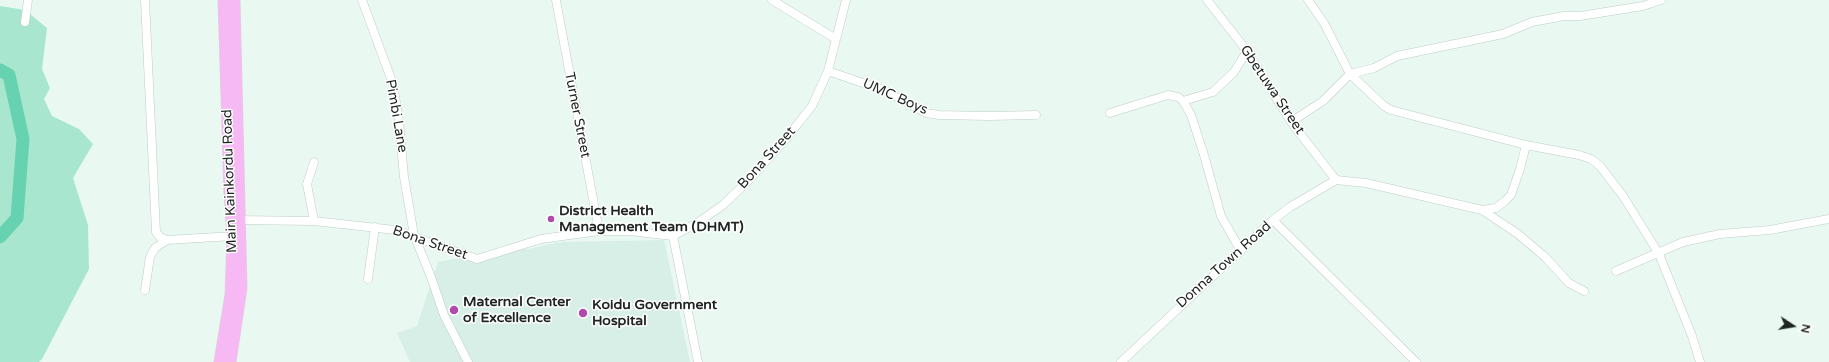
<!DOCTYPE html>
<html>
<head>
<meta charset="utf-8">
<style>
  body { margin:0 }
  #map { position:relative; width:1829px; height:362px; overflow:hidden; background:#e9f9f2; font-family:"Varela Round",sans-serif }
  canvas { display:block }
  .north { position:absolute; left:1773px; top:306px; width:40px; height:40px; -webkit-text-stroke:3px #fff; paint-order:stroke; rotate:102deg; font-size:11px; font-weight:700; line-height:16px; text-align:center; color:#1f2522 }
  .north::after { content:''; display:block; margin:auto; width:14px; height:18px; background:#1f2522; clip-path:polygon(50% 0,100% 100%,50% 72%,0 100%) }
</style>
</head>
<body>
<div id="map">
<canvas width="1829" height="362"></canvas>
<div class="north">N</div>
</div>
<script>
const c = document.querySelector('canvas').getContext('2d');
c.lineJoin = 'round';
function fill(path, color) {
  c.fillStyle = color;
  c.fill(path, 'evenodd');
}
function toPath(rows) {
  const path = new Path2D();
  for (const r of rows) {
    path.moveTo(r[0], r[1]);
    for (let i = 2; i < r.length; i += 2) path.lineTo(r[i], r[i + 1]);
  }
  return path;
}
function strokePath(path, color, width, dash) {
  c.strokeStyle = color;
  c.lineWidth = width;
  c.lineCap = dash ? 'butt' : 'round';
  c.setLineDash(dash || []);
  c.stroke(path);
}
function write(font, color, halo, rows, align = 'center') {
  c.font = font + ' "Varela Round",sans-serif';
  c.lineWidth = 3;
  c.setLineDash([]);
  c.textBaseline = 'middle';
  c.strokeStyle = halo;
  c.fillStyle = color;
  for (const [text, x, y, turn = 0] of rows) {
    c.save();
    c.translate(x, y);
    c.rotate((+turn || 0) * Math.PI / 180);
    c.textAlign = isNaN(turn) ? turn : align;
    if (halo) c.strokeText(text, 0, 0);
    c.fillText(text, 0, 0);
    c.restore();
  }
}
fill(toPath([
  [664,240,690,362,410,362,397,333,417,326,438,262,501,249,528,249,561,242]
]), '#d7efe6');
fill(toPath([
  [0,6,25,10,47,28,42,69,50,88,44,99,52,116,79,129,93,144,73,178,88,225,89,269,42,359,39,362,0,362]
]), '#a9e6d0');
strokePath(toPath([
  [0,70,9,75,23,139,17,218,0,237]
]), '#67d2b0', 13);
const street = toPath([
  [145,0,156,232,160,237,167,240,233,236],
  [362,0,393,84,399,121,404,177,414,235,431,277,444,315,468,362],
  [556,0,599,231],
  [772,0,836,39],
  [1207,0,1247,51,1291,122,1336,180],
  [1308,0,1324,23,1350,74,1384,106,1391,110,1526,145,1579,155,1591,159,1600,166,1623,196,1659,254,1692,336,1700,362],
  [25,22,28,0],
  [828,71,886,91,926,113,939,115,989,116,1036,115],
  [1183,101,1213,92,1234,72,1247,51],
  [1110,113,1168,95,1178,97,1183,101,1191,115,1204,155,1221,216,1241,251],
  [1291,122,1323,101,1350,74,1374,68,1397,56,1503,34,1532,22,1564,16,1580,16,1643,6,1661,0],
  [314,162,307,184,314,221],
  [1336,180,1366,183,1482,210,1496,208,1505,201,1511,195,1520,169,1526,145],
  [1482,210,1518,234,1545,257,1569,283,1584,291],
  [235,220,314,221,395,230,477,259,541,239,599,231,629,231,673,236,697,223,723,205,746,183,785,140,812,106,828,71,846,0],
  [1273,220,1416,362],
  [673,236,698,362],
  [1616,271,1683,242,1720,234,1770,230,1829,219],
  [368,279,375,227],
  [145,290,150,257,155,248,167,240],
  [1121,362,1273,220,1290,207,1336,180]
]);
const primary = toPath([
  [220,362,231,295,233,236,230,193,224,0],
  [230,362,241,288,234,0]
]);
strokePath(street, '#becdc7', 9);
strokePath(primary, '#d7d8d7', 13);
strokePath(street, '#fff', 8);
strokePath(primary, '#f6b9f4', 12);
for (const [x, y, r, color] of [
  [551,219,4,"#b04aae"],
  [454,310,5,"#b04aae"],
  [583,313,5,"#b04aae"]
]) {
  const dot = new Path2D();
  dot.arc(x, y, r, 0, 2 * Math.PI);
  c.fillStyle = color;
  c.fill(dot);
  strokePath(dot, '#fff', 1.5);
}
write('14px', '#1f2522', '#fff', [
  ["Gbetuwa Street",1272,90,56],
  ["UMC Boys",895,97,24],
  ["Turner Street",577,115,79],
  ["Pimbi Lane",396,116,80],
  ["Bona Street",767,158,-48],
  ["Main Kainkordu Road",230,181,-92],
  ["Bona Street",430,243,19],
  ["Donna Town Road",1224,265,-42]
]);
write('bold 14px', '#1f2522', '#fff', [
  ["District Health",559,211],
  ["Management Team (DHMT)",559,227],
  ["Maternal Center",463,302],
  ["of Excellence",463,318],
  ["Koidu Government",592,305],
  ["Hospital",592,321]
], 'left');
</script>
</body>
</html>
